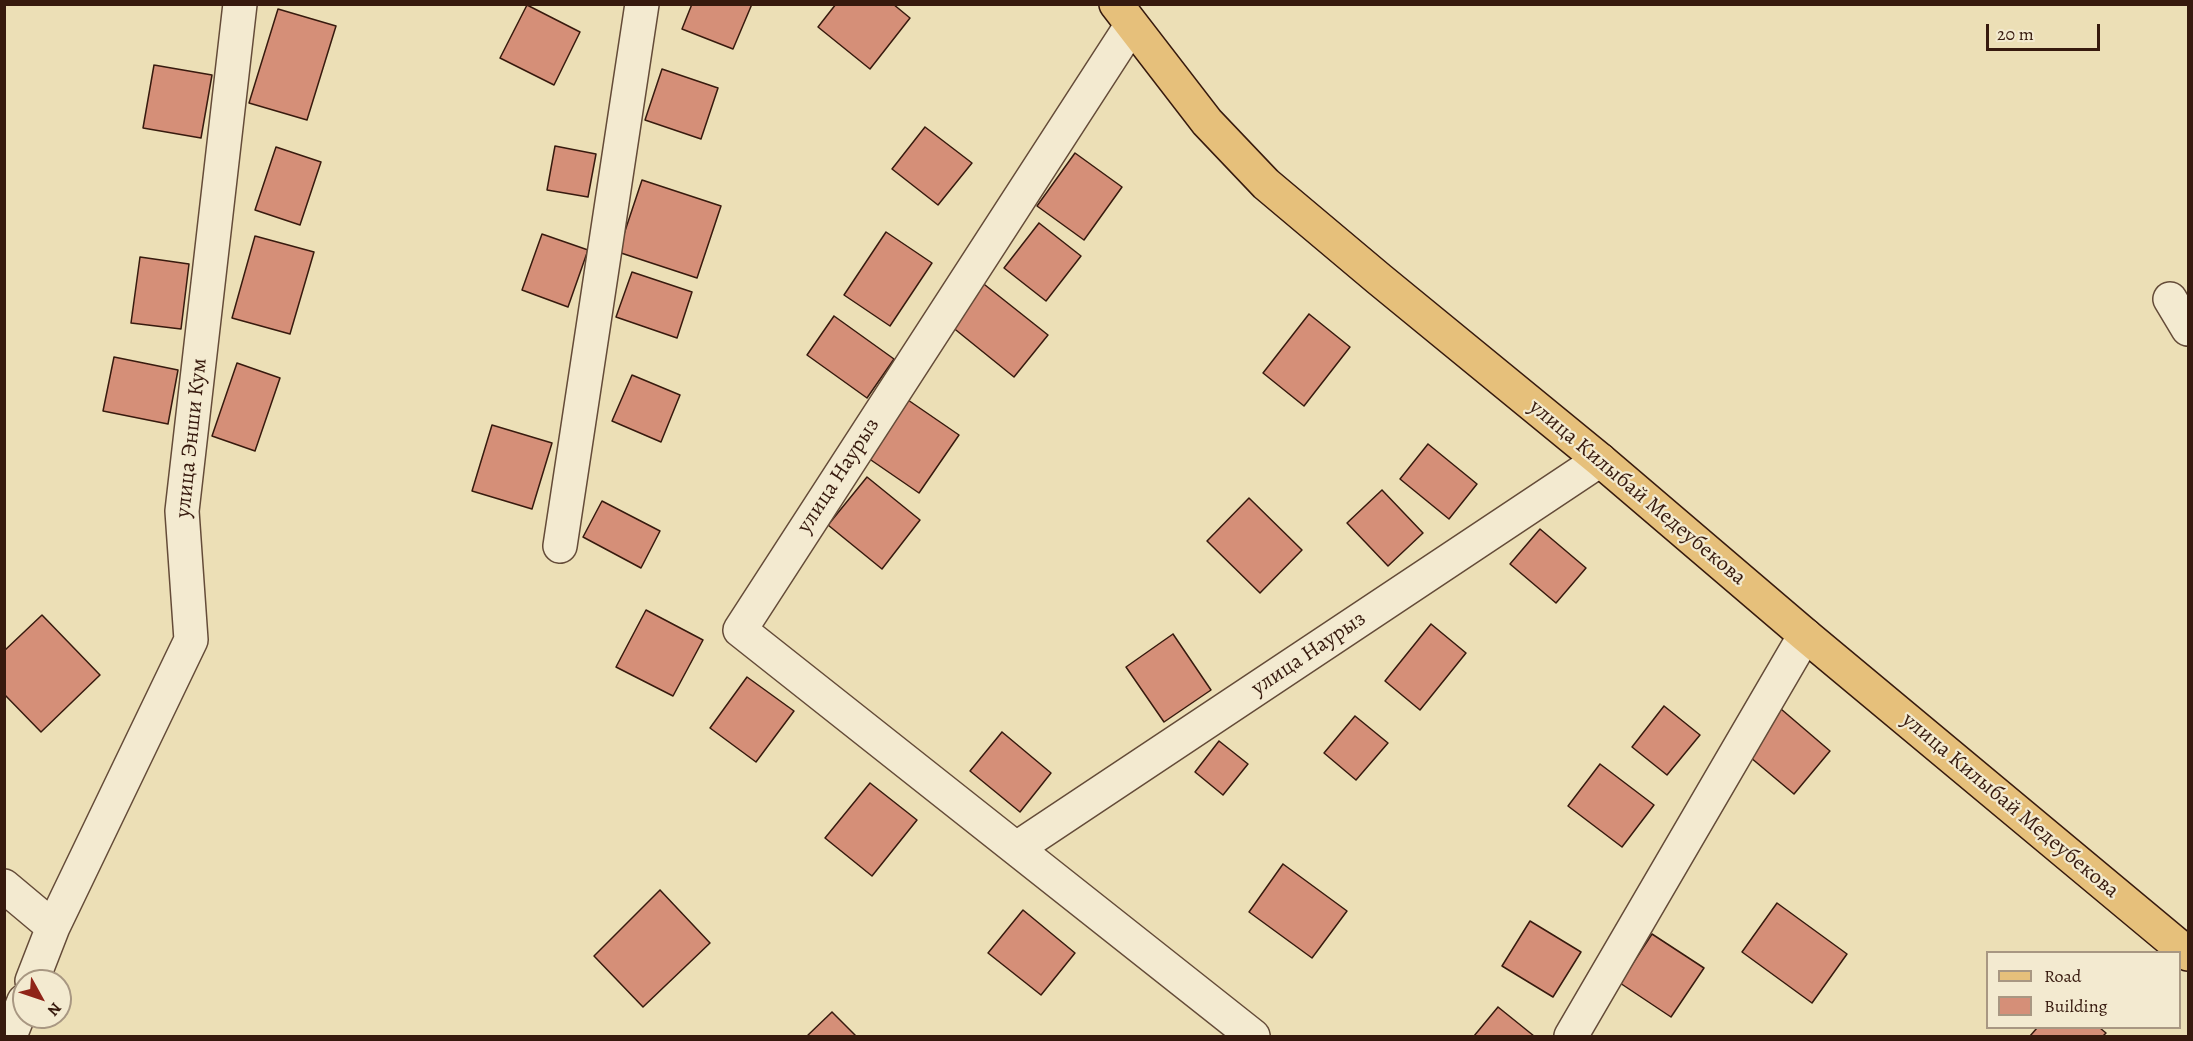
<!DOCTYPE html>
<html>
<head>
<meta charset="utf-8">
<style>
  body { margin:0 }
  #map { position:relative; width:2193px; height:1041px; overflow:hidden; background:#ecdfb6; font-family:Alegreya,serif }
  canvas { display:block }
  .frame { position:absolute; inset:0; border:6px solid #371a0e; pointer-events:none }
  .legend { position:absolute; left:1986px; top:951px; width:195px; height:78px; box-sizing:border-box; background:#f3ead0; border:2px solid #a89782; margin:0; padding:8px 10px; list-style:none; font-size:18px; color:#371a0e }
  .legend li { display:flex; align-items:center; gap:12px; height:30px }
  .legend b { width:30px; border:2px solid #a89782 }
  .north { position:absolute; left:12px; top:969px; width:60px; height:60px; box-sizing:border-box; background:#f3ead0; border:2px solid #a89782; border-radius:50%; rotate:130deg; font-size:16px; font-weight:700; line-height:24px; text-align:center; color:#371a0e }
  .north::after { content:''; display:block; margin:auto; width:21px; height:27px; background:#8f2418; clip-path:polygon(50% 0,100% 100%,50% 72%,0 100%) }
  .scale { position:absolute; left:1986px; top:24px; width:114px; height:27px; box-sizing:border-box; border:3px solid #371a0e; border-top:0; padding-left:8px; font-size:18px; line-height:21px; white-space:nowrap; color:#371a0e; -webkit-text-stroke:4px #f3ead0; paint-order:stroke }
</style>
</head>
<body>
<div id="map">
<canvas width="2193" height="1041"></canvas>
<div class="frame"></div>
<ul class="legend">
<li><b style="height:8px;background:#e6c07b"></b>Road</li>
<li><b style="height:16px;background:#d58f78"></b>Building</li>
</ul>
<div class="north">N</div>
<div class="scale">20 m</div>
</div>
<script>
const c = document.querySelector('canvas').getContext('2d');
c.lineJoin = 'round';
function fill(path, color) {
  c.fillStyle = color;
  c.fill(path, 'evenodd');
}
function toPath(rows) {
  const path = new Path2D();
  for (const r of rows) {
    path.moveTo(r[0], r[1]);
    for (let i = 2; i < r.length; i += 2) path.lineTo(r[i], r[i + 1]);
  }
  return path;
}
function strokePath(path, color, width, dash) {
  c.strokeStyle = color;
  c.lineWidth = width;
  c.lineCap = dash ? 'butt' : 'round';
  c.setLineDash(dash || []);
  c.stroke(path);
}
function write(font, color, halo, rows, align = 'center') {
  c.font = font + ' Alegreya,serif';
  c.lineWidth = 4.5;
  c.setLineDash([]);
  c.textBaseline = 'middle';
  c.strokeStyle = halo;
  c.fillStyle = color;
  for (const [text, x, y, turn = 0] of rows) {
    c.save();
    c.translate(x, y);
    c.rotate((+turn || 0) * Math.PI / 180);
    c.textAlign = isNaN(turn) ? turn : align;
    if (halo) c.strokeText(text, 0, 0);
    c.fillText(text, 0, 0);
    c.restore();
  }
}
const building = toPath([
  [692,4,752,4,733,49,682,29,692,4],
  [836,4,893,4,910,18,870,69,818,27,836,4],
  [527,5,580,32,554,85,500,58,527,5],
  [278,9,336,26,307,120,249,103,278,9],
  [154,65,212,75,201,138,143,128,154,65],
  [662,69,718,88,701,139,645,120,662,69],
  [925,127,972,163,938,205,892,169,925,127],
  [555,146,596,154,588,197,547,190,555,146],
  [276,147,321,162,300,225,255,210,276,147],
  [1075,153,1122,187,1084,240,1037,206,1075,153],
  [642,180,721,206,697,278,618,252,642,180],
  [1039,223,1081,256,1046,301,1004,268,1039,223],
  [886,232,932,263,890,326,844,295,886,232],
  [542,234,588,250,568,307,522,290,542,234],
  [255,236,314,252,290,334,232,318,255,236],
  [140,257,189,264,181,329,131,323,140,257],
  [632,272,692,292,677,338,616,317,632,272],
  [980,281,1048,335,1014,377,946,322,980,281],
  [1309,314,1350,347,1304,406,1263,373,1309,314],
  [834,316,894,359,867,398,807,355,834,316],
  [114,357,178,370,168,424,103,411,114,357],
  [237,363,280,378,255,451,212,436,237,363],
  [632,375,680,395,661,442,612,421,632,375],
  [908,400,959,435,919,493,868,458,908,400],
  [492,425,552,443,532,509,472,491,492,425],
  [1428,444,1477,484,1449,519,1400,479,1428,444],
  [867,477,920,520,882,569,828,525,867,477],
  [1382,490,1423,533,1388,566,1347,523,1382,490],
  [1249,498,1302,550,1260,593,1207,541,1249,498],
  [602,501,660,531,641,568,583,537,602,501],
  [1540,529,1586,568,1556,603,1510,564,1540,529],
  [646,610,703,640,673,696,616,667,646,610],
  [42,615,100,675,41,732,4,694,4,651,42,615],
  [1431,624,1466,653,1420,710,1385,681,1431,624],
  [1173,634,1211,690,1164,722,1126,667,1173,634],
  [747,677,794,711,756,762,710,728,747,677],
  [1664,706,1700,735,1667,775,1632,747,1664,706],
  [1781,709,1830,751,1794,794,1744,752,1781,709],
  [1355,716,1388,743,1356,780,1324,753,1355,716],
  [1002,732,1051,773,1020,812,970,771,1002,732],
  [1219,741,1248,764,1223,795,1195,772,1219,741],
  [1600,764,1654,805,1622,847,1568,806,1600,764],
  [870,783,917,820,872,876,825,838,870,783],
  [1283,864,1347,911,1312,958,1249,912,1283,864],
  [660,890,710,943,643,1007,594,956,660,890],
  [1777,903,1847,954,1812,1003,1742,952,1777,903],
  [1023,910,1075,953,1041,995,988,953,1023,910],
  [1530,921,1581,952,1553,997,1502,966,1530,921],
  [1652,934,1704,968,1671,1017,1620,983,1652,934],
  [1498,1007,1534,1036,1474,1036,1498,1007],
  [832,1012,856,1036,807,1036,832,1012],
  [2037,1028,2100,1028,2106,1033,2103,1036,2030,1036,2037,1028]
]);
fill(building, '#d58f78');
strokePath(building, '#371a0e', 1.5);
const minor = toPath([
  [1131,26,740,630,1253,1036],
  [2170,299,2188,329],
  [560,546,642,4],
  [1017,848,1600,460],
  [4,886,53,927],
  [32,981,53,927,191,640,182,511,240,4],
  [10,1036,24,1001],
  [1571,1036,1805,635]
]);
const major = toPath([
  [1116,4,1207,122,1266,184,1379,279,1600,460,1805,635,2188,954]
]);
strokePath(minor, '#644b38', 36);
strokePath(major, '#371a0e', 36);
strokePath(minor, '#f3ead0', 33);
strokePath(major, '#e6c07b', 33);
write('22px', '#371a0e', '#f3ead0', [
  ["улица Энши Кум",192,438,-84],
  ["улица Наурыз",839,476,-57],
  ["улица Килыбай Медеубекова",1637,493,40],
  ["улица Наурыз",1309,654,-34],
  ["улица Килыбай Медеубекова",2010,806,40]
]);
</script>
</body>
</html>
